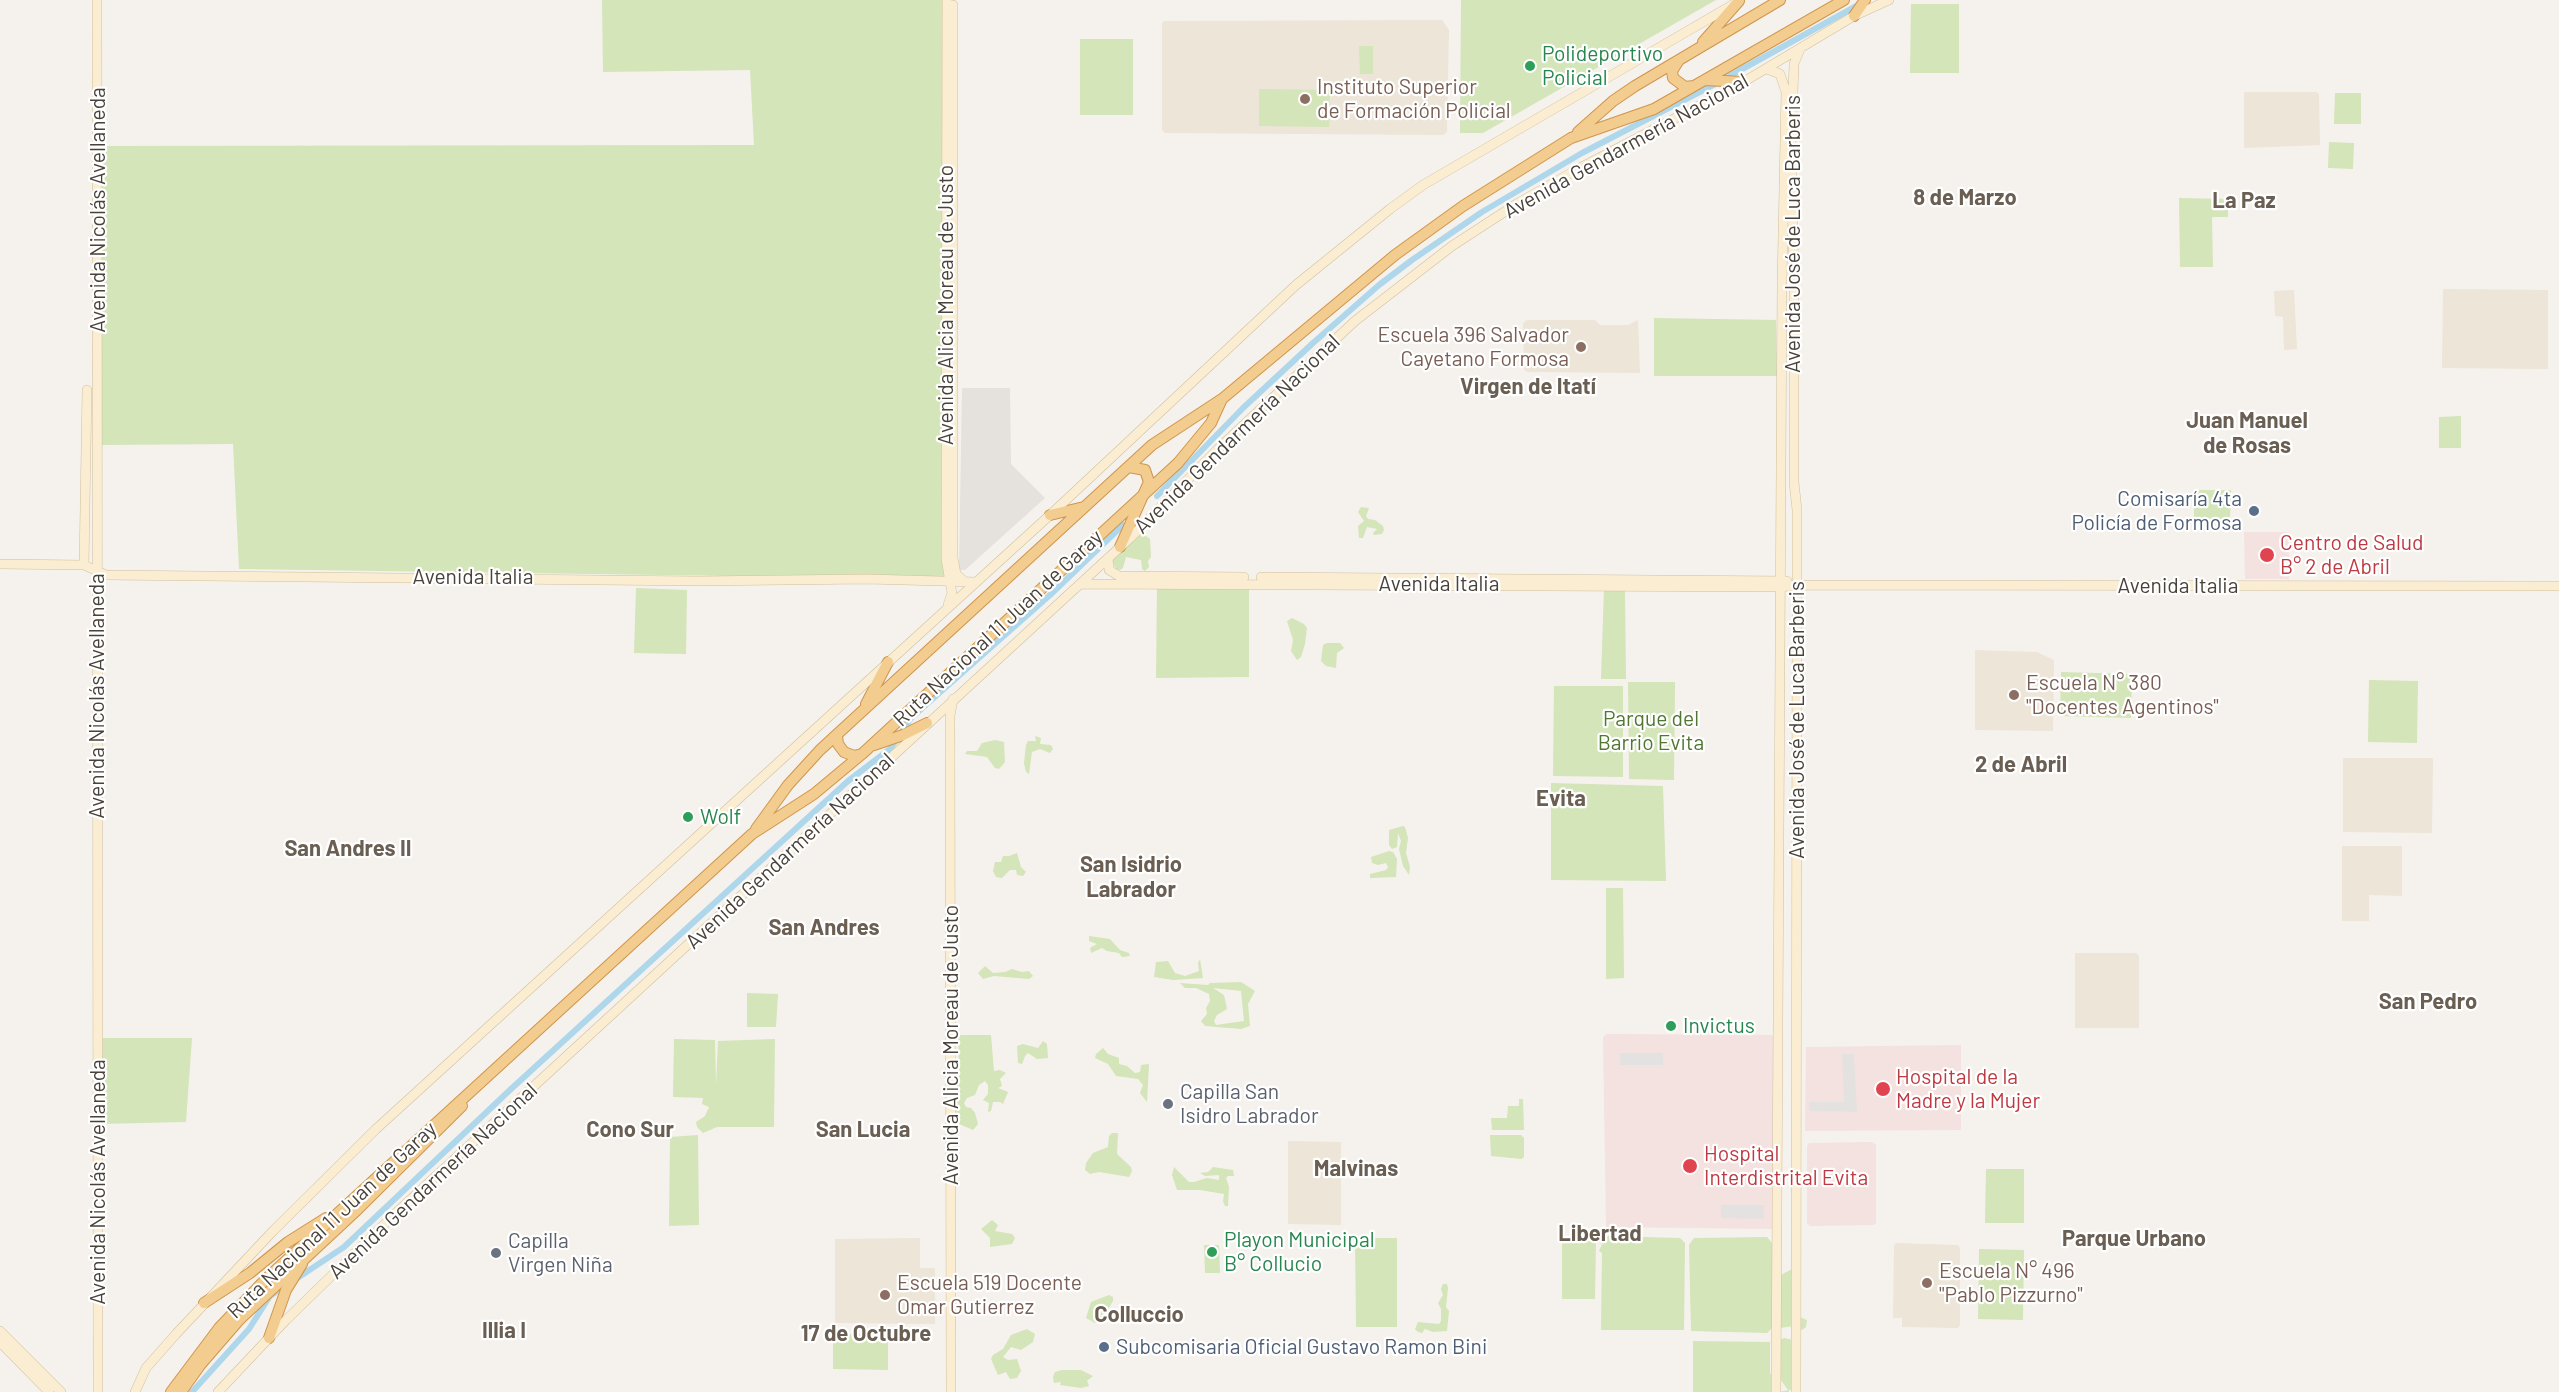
<!DOCTYPE html>
<html>
<head>
<meta charset="utf-8">
<style>
  body { margin:0 }
  canvas { display:block; background:#f5f1ec }
</style>
</head>
<body>
<canvas width="2559" height="1392"></canvas>
<script>
const c = document.querySelector('canvas').getContext('2d');
c.lineJoin = 'round';
function fill(path, color) {
  c.fillStyle = color;
  c.fill(path, 'evenodd');
}
function toPath(rows) {
  const path = new Path2D();
  for (const r of rows) {
    path.moveTo(r[0], r[1]);
    for (let i = 2; i < r.length; i += 2) path.lineTo(r[i], r[i + 1]);
  }
  return path;
}
function strokePath(path, color, width, dash) {
  c.strokeStyle = color;
  c.lineWidth = width;
  c.lineCap = dash ? 'butt' : 'round';
  c.setLineDash(dash || []);
  c.stroke(path);
}
function write(font, color, halo, rows, align = 'center') {
  c.font = font + ' Barlow,sans-serif';
  c.lineWidth = 4.5;
  c.setLineDash([]);
  c.textBaseline = 'middle';
  c.strokeStyle = halo;
  c.fillStyle = color;
  for (const [text, x, y, turn = 0] of rows) {
    c.save();
    c.translate(x, y);
    c.rotate((+turn || 0) * Math.PI / 180);
    c.textAlign = isNaN(turn) ? turn : align;
    if (halo) c.strokeText(text, 0, 0);
    c.fillText(text, 0, 0);
    c.restore();
  }
}
fill(toPath([
  [962,388,1010,388,1011,464,1045,498,965,570,959,570]
]), '#e5e1dd');
fill(toPath([
  [1442,20,1449,30,1447,132,1443,135,1165,133,1162,130,1162,23,1164,21],
  [2244,92,2316,92,2319,94,2320,145,2244,148],
  [2443,289,2548,290,2548,369,2442,368],
  [2294,290,2297,349,2284,350,2283,317,2275,316,2274,291],
  [1527,320,1595,320,1600,325,1628,325,1638,320,1640,373,1528,372,1524,370,1523,323],
  [1975,650,2037,652,2054,660,2053,731,1975,730],
  [2343,758,2433,758,2432,833,2343,832],
  [2342,846,2402,846,2402,896,2369,895,2369,921,2342,921],
  [2075,953,2136,953,2139,956,2139,1028,2075,1028],
  [1288,1141,1341,1142,1341,1225,1288,1224],
  [920,1238,920,1268,935,1268,935,1324,835,1323,835,1239],
  [1896,1243,1958,1245,1960,1248,1960,1325,1958,1328,1902,1327,1902,1318,1893,1318,1894,1246]
]), '#ece5d8');
fill(toPath([
  [2244,532,2289,532,2289,579,2245,579],
  [1607,1034,1775,1035,1773,1229,1606,1227,1603,1037],
  [1961,1045,1961,1130,1805,1131,1806,1047],
  [1872,1142,1876,1145,1876,1223,1874,1225,1810,1226,1807,1223,1807,1146,1809,1143]
]), '#f4e2e1');
fill(toPath([
  [602,0,946,0,945,579,239,569,233,444,102,445,98,146,754,145,750,70,603,72],
  [1461,0,1716,0,1483,133,1460,133],
  [1911,4,1959,4,1959,73,1910,73],
  [1080,39,1133,39,1133,115,1080,115],
  [1359,46,1373,46,1373,74,1360,74],
  [1259,89,1330,90,1329,127,1259,126],
  [2335,93,2361,93,2361,124,2334,124],
  [2329,142,2354,143,2353,169,2328,168],
  [2179,198,2228,199,2228,217,2212,217,2213,267,2180,267],
  [1654,318,1776,320,1777,376,1654,376],
  [2461,416,2461,448,2439,448,2439,417],
  [2194,490,2231,490,2230,519,2194,519],
  [1361,507,1369,508,1366,516,1368,519,1375,520,1383,526,1384,530,1382,534,1374,535,1373,533,1377,529,1367,527,1363,538,1359,538,1358,526,1364,521,1358,512],
  [1142,533,1150,539,1151,557,1148,561,1149,567,1145,571,1142,569,1141,560,1126,557,1123,568,1120,570,1116,569,1111,558],
  [1157,585,1249,585,1249,677,1156,678],
  [636,588,687,590,686,654,634,653],
  [1604,588,1625,588,1626,679,1601,679],
  [1292,618,1304,624,1307,628,1305,644,1301,657,1297,660,1291,651,1293,640,1287,621],
  [1327,643,1340,643,1344,648,1337,653,1336,668,1326,666,1321,661,1323,645],
  [2061,672,2132,674,2131,718,2060,716],
  [2369,680,2418,681,2417,743,2368,742],
  [1628,682,1675,682,1674,780,1629,779],
  [1554,686,1623,686,1623,777,1553,776],
  [1035,736,1041,738,1040,744,1051,745,1053,749,1050,753,1040,749,1032,752,1029,774,1026,772,1024,763,1026,745,1028,741,1036,741],
  [995,740,1004,742,1005,762,999,769,995,768,987,757,965,754,967,751,977,751,982,743],
  [1551,783,1663,786,1666,881,1551,880],
  [1403,826,1405,827,1408,838,1406,853,1410,867,1409,875,1403,866,1399,849,1401,841,1398,833,1397,847,1392,849,1389,845,1389,830],
  [1389,851,1393,852,1397,859,1396,877,1370,878,1370,874,1386,870,1388,867,1386,863,1378,865,1372,863,1371,857],
  [1017,853,1021,867,1026,872,1023,876,1017,875,1016,870,1010,870,1002,878,996,877,993,871,995,862,1001,862,1003,856,1009,856],
  [1606,888,1623,888,1624,978,1606,979],
  [1089,936,1110,939,1120,950,1129,953,1130,956,1122,957,1119,953,1107,951,1102,948,1091,953,1090,948,1097,944,1089,941],
  [1200,959,1203,978,1173,980,1154,977,1156,962,1168,961,1175,973,1185,976,1199,971,1198,963],
  [985,966,993,973,1005,972,1012,969,1022,972,1029,971,1033,976,1029,979,994,976,983,979,978,973],
  [1241,982,1255,991,1248,1004,1250,1026,1241,1029,1205,1026,1201,1021,1207,1014,1206,1008,1210,1001,1209,994,1196,988,1185,988,1180,983,1208,985,1210,983],
  [1213,988,1241,991,1244,1021,1216,1025,1214,1021,1217,1015,1227,1009,1224,995],
  [747,993,778,994,776,1027,747,1027],
  [958,1035,991,1035,994,1071,1000,1070,1006,1073,1000,1079,1002,1086,998,1088,1008,1092,1003,1104,1000,1102,993,1102,991,1111,988,1112,989,1103,983,1100,988,1094,988,1085,985,1081,979,1085,975,1095,967,1098,964,1103,966,1107,971,1108,975,1113,978,1124,973,1130,959,1124,959,1119,955,1115,954,1102,957,1097,955,1095,955,1082,959,1075],
  [102,1038,192,1038,186,1122,99,1124],
  [674,1039,715,1040,716,1085,718,1041,775,1039,774,1127,717,1127,703,1133,697,1127,696,1122,705,1116,709,1107,702,1104,703,1098,673,1097],
  [1043,1041,1047,1044,1048,1058,1037,1059,1028,1053,1025,1056,1022,1064,1018,1063,1017,1046,1023,1044,1038,1048],
  [1103,1048,1108,1054,1119,1058,1119,1064,1127,1066,1135,1073,1140,1072,1141,1065,1149,1064,1147,1102,1140,1093,1143,1085,1138,1079,1116,1076,1108,1064,1095,1058,1096,1054],
  [1519,1099,1523,1099,1524,1130,1492,1130,1491,1118,1507,1118,1508,1106,1519,1106],
  [1112,1133,1118,1133,1117,1154,1131,1167,1132,1171,1129,1177,1099,1172,1090,1174,1085,1170,1086,1163,1093,1153,1108,1147,1109,1136],
  [698,1135,699,1225,669,1226,670,1137],
  [1490,1135,1521,1135,1524,1138,1524,1157,1522,1159,1491,1156],
  [1174,1167,1189,1182,1194,1182,1207,1178,1219,1180,1219,1175,1205,1176,1200,1173,1208,1172,1213,1167,1233,1170,1234,1176,1228,1176,1226,1178,1229,1187,1228,1206,1225,1206,1223,1201,1224,1194,1200,1190,1177,1190,1172,1175],
  [1986,1169,2024,1169,2024,1223,1985,1223],
  [992,1220,998,1225,995,1231,1012,1234,1015,1238,1012,1244,990,1247,990,1238,981,1229],
  [1607,1236,1680,1238,1685,1243,1684,1330,1601,1330,1602,1253,1599,1251,1602,1244,1598,1242,1600,1238],
  [1767,1237,1772,1243,1772,1268,1775,1268,1772,1273,1772,1313,1775,1318,1772,1328,1767,1333,1691,1331,1689,1245,1694,1238],
  [1355,1238,1397,1238,1397,1327,1356,1327],
  [1562,1238,1596,1239,1595,1299,1562,1299],
  [1204,1245,1219,1245,1220,1273,1205,1273],
  [1979,1249,2024,1250,2023,1320,1978,1319],
  [1794,1268,1791,1302,1800,1317,1807,1320,1806,1327,1802,1330,1794,1326,1780,1328,1779,1276],
  [1443,1284,1447,1284,1448,1288,1446,1307,1449,1311,1447,1331,1433,1332,1425,1329,1422,1333,1418,1332,1415,1329,1418,1322,1439,1324,1441,1321,1441,1309,1438,1303,1443,1295,1441,1289],
  [1109,1295,1113,1297,1113,1301,1101,1321,1095,1323,1086,1318,1091,1302],
  [1027,1329,1035,1334,1033,1342,1021,1350,1011,1347,1003,1357,1008,1360,1017,1359,1021,1371,1017,1378,1010,1379,1006,1372,998,1375,991,1359,993,1355,1003,1349,1011,1335],
  [833,1334,888,1334,888,1370,833,1369],
  [1784,1338,1793,1340,1796,1389,1789,1390,1789,1392,1779,1392,1788,1390,1778,1376,1778,1341],
  [1693,1341,1770,1342,1770,1374,1772,1374,1774,1392,1693,1392],
  [1062,1370,1081,1370,1093,1376,1087,1381,1089,1386,1081,1388,1060,1385,1061,1382,1054,1383,1053,1377,1055,1372]
]), '#d4e5b9');
fill(toPath([
  [1620,1053,1663,1053,1663,1065,1620,1065],
  [1842,1054,1854,1054,1857,1112,1810,1111,1809,1102,1844,1102],
  [1721,1205,1764,1205,1764,1219,1721,1218]
]), '#e4e2e0');
strokePath(toPath([
  [1726,78,1860,4],
  [1157,496,1243,408,1313,343,1379,285,1412,260,1482,212,1582,153,1717,83],
  [901,733,911,718,1050,595,1123,525],
  [296,1279,344,1247,511,1089,848,781,890,749,896,740],
  [192,1392,249,1329,270,1296,285,1286]
]), '#afd7eb', 6);
const secondary = toPath([
  [97,0,98,1392],
  [947,0,946,559,952,593,948,605],
  [953,5,953,558,956,574,963,580],
  [1767,69,1780,74,1786,92,1782,282,1776,1392],
  [1108,558,1109,570,1119,576,1244,577],
  [0,564,84,565,106,575,699,581,867,579,976,582],
  [84,565,87,390],
  [1261,577,1787,581],
  [1080,584,1780,587,1797,585,2559,586],
  [0,1331,61,1392],
  [0,1342,49,1392],
  [135,1392,146,1368,176,1334,273,1231,375,1130,1050,515,1296,285,1390,209,1423,185,1734,4],
  [218,1392,286,1320,397,1212,1130,538,1218,449,1355,321,1452,246,1518,203,1578,169,1735,87,1854,16,1889,0],
  [951,1392,950,716,953,699],
  [1796,1392,1797,585,1797,510,1794,482,1794,282,1791,145,1794,64,1800,49]
]);
const trunk = toPath([
  [1854,16,1865,0],
  [1703,42,1739,1],
  [1679,60,1672,71,1673,78,1685,87,1694,86],
  [1705,80,1743,82],
  [1578,132,1613,101,1635,86,1780,0],
  [1050,515,1084,507],
  [1120,547,1149,482,1145,470,1129,467],
  [866,704,888,662],
  [837,736,838,744,844,752,854,756,862,754],
  [874,745,903,735,927,723],
  [756,829,788,785,820,750,1152,445,1222,399,1395,255,1463,206,1571,138,1654,109,1844,0],
  [204,1303,250,1273,288,1242,326,1218],
  [269,1338,286,1290,302,1264],
  [171,1392,219,1328,266,1279,752,834,814,794,862,754,1178,463,1211,423,1222,399],
  [181,1392,201,1364,240,1319,358,1209,462,1106]
]);
strokePath(secondary, '#d0c0a0', 10);
strokePath(trunk, '#d0954b', 12);
strokePath(secondary, '#faedd1', 9);
strokePath(trunk, '#f3cc90', 10);
for (const [x, y, r, color] of [
  [1530,66,6,"#2e9e5b"],
  [1305,99,6,"#8d6e63"],
  [1581,347,6,"#8d6e63"],
  [2254,511,6,"#5c6f8a"],
  [2267,555,8,"#e0444e"],
  [2014,695,6,"#8d6e63"],
  [688,817,6,"#2e9e5b"],
  [1671,1026,6,"#2e9e5b"],
  [1883,1089,8,"#e0444e"],
  [1168,1104,6,"#6b7280"],
  [1690,1166,8,"#e0444e"],
  [1212,1252,6,"#2e9e5b"],
  [496,1253,6,"#6b7280"],
  [1927,1283,6,"#8d6e63"],
  [885,1295,6,"#8d6e63"],
  [1104,1347,6,"#5c6f8a"]
]) {
  const dot = new Path2D();
  dot.arc(x, y, r, 0, 2 * Math.PI);
  c.fillStyle = color;
  c.fill(dot);
  strokePath(dot, '#fff', 2);
}
write('21px', '#27864d', '#fff', [
  ["Polideportivo",1542,54],
  ["Policial",1542,78],
  ["Wolf",700,817],
  ["Invictus",1683,1026],
  ["Playon Municipal",1224,1240],
  ["B° Collucio",1224,1264]
], 'left');
write('21px', '#785e54', '#fff', [
  ["Instituto Superior",1317,87],
  ["de Formación Policial",1317,111],
  ["Escuela 396 Salvador",1569,335,"right"],
  ["Cayetano Formosa",1569,359,"right"],
  ["Escuela N° 380",2026,683],
  ["\"Docentes Agentinos\"",2026,707],
  ["Escuela N° 496",1939,1271],
  ["\"Pablo Pizzurno\"",1939,1295],
  ["Escuela 519 Docente",897,1283],
  ["Omar Gutierrez",897,1307]
], 'left');
write('21px', '#49423a', '#fff', [
  ["Avenida Gendarmería Nacional",1626,146,-29],
  ["Avenida Nicolás Avellaneda",98,210,-90],
  ["Avenida José de Luca Barberis",1793,234,-90],
  ["Avenida Alicia Moreau de Justo",946,305,-90],
  ["Avenida Gendarmería Nacional",1237,434,-44],
  ["Avenida Italia",473,577],
  ["Avenida Italia",1439,584],
  ["Avenida Italia",2178,586],
  ["Ruta Nacional 11 Juan de Garay",998,628,-43],
  ["Avenida Nicolás Avellaneda",97,696,-90],
  ["Avenida José de Luca Barberis",1797,720,-90],
  ["Avenida Gendarmería Nacional",790,851,-43],
  ["Avenida Alicia Moreau de Justo",951,1045,-90],
  ["Avenida Gendarmería Nacional",433,1181,-43],
  ["Avenida Nicolás Avellaneda",98,1182,-90],
  ["Ruta Nacional 11 Juan de Garay",332,1220,-43]
]);
write('21px', '#4e5e75', '#fff', [
  ["Comisaría 4ta",2242,499],
  ["Policía de Formosa",2242,523],
  ["Subcomisaria Oficial Gustavo Ramon Bini",1116,1347,"left"]
], 'right');
write('21px', '#be3a42', '#fff', [
  ["Centro de Salud",2280,543],
  ["B° 2 de Abril",2280,567],
  ["Hospital de la",1896,1077],
  ["Madre y la Mujer",1896,1101],
  ["Hospital",1704,1154],
  ["Interdistrital Evita",1704,1178]
], 'left');
write('21px', '#517632', '#fff', [
  ["Parque del",1651,719],
  ["Barrio Evita",1651,743]
]);
write('21px', '#5b616d', '#fff', [
  ["Capilla San",1180,1092],
  ["Isidro Labrador",1180,1116],
  ["Capilla",508,1241],
  ["Virgen Niña",508,1265]
], 'left');
write('bold 22px', '#6a5f52', '#fff', [
  ["8 de Marzo",1965,198],
  ["La Paz",2244,201],
  ["Virgen de Itatí",1528,387],
  ["Juan Manuel",2247,421],
  ["de Rosas",2247,446],
  ["2 de Abril",2021,765],
  ["Evita",1561,799],
  ["San Andres II",348,849],
  ["San Isidrio",1131,865],
  ["Labrador",1131,890],
  ["San Andres",824,928],
  ["San Pedro",2428,1002],
  ["Cono Sur",630,1130],
  ["San Lucia",863,1130],
  ["Malvinas",1356,1169],
  ["Libertad",1600,1234],
  ["Parque Urbano",2134,1239],
  ["Colluccio",1139,1315],
  ["Illia I",504,1331],
  ["17 de Octubre",866,1334]
]);
</script>
</body>
</html>
